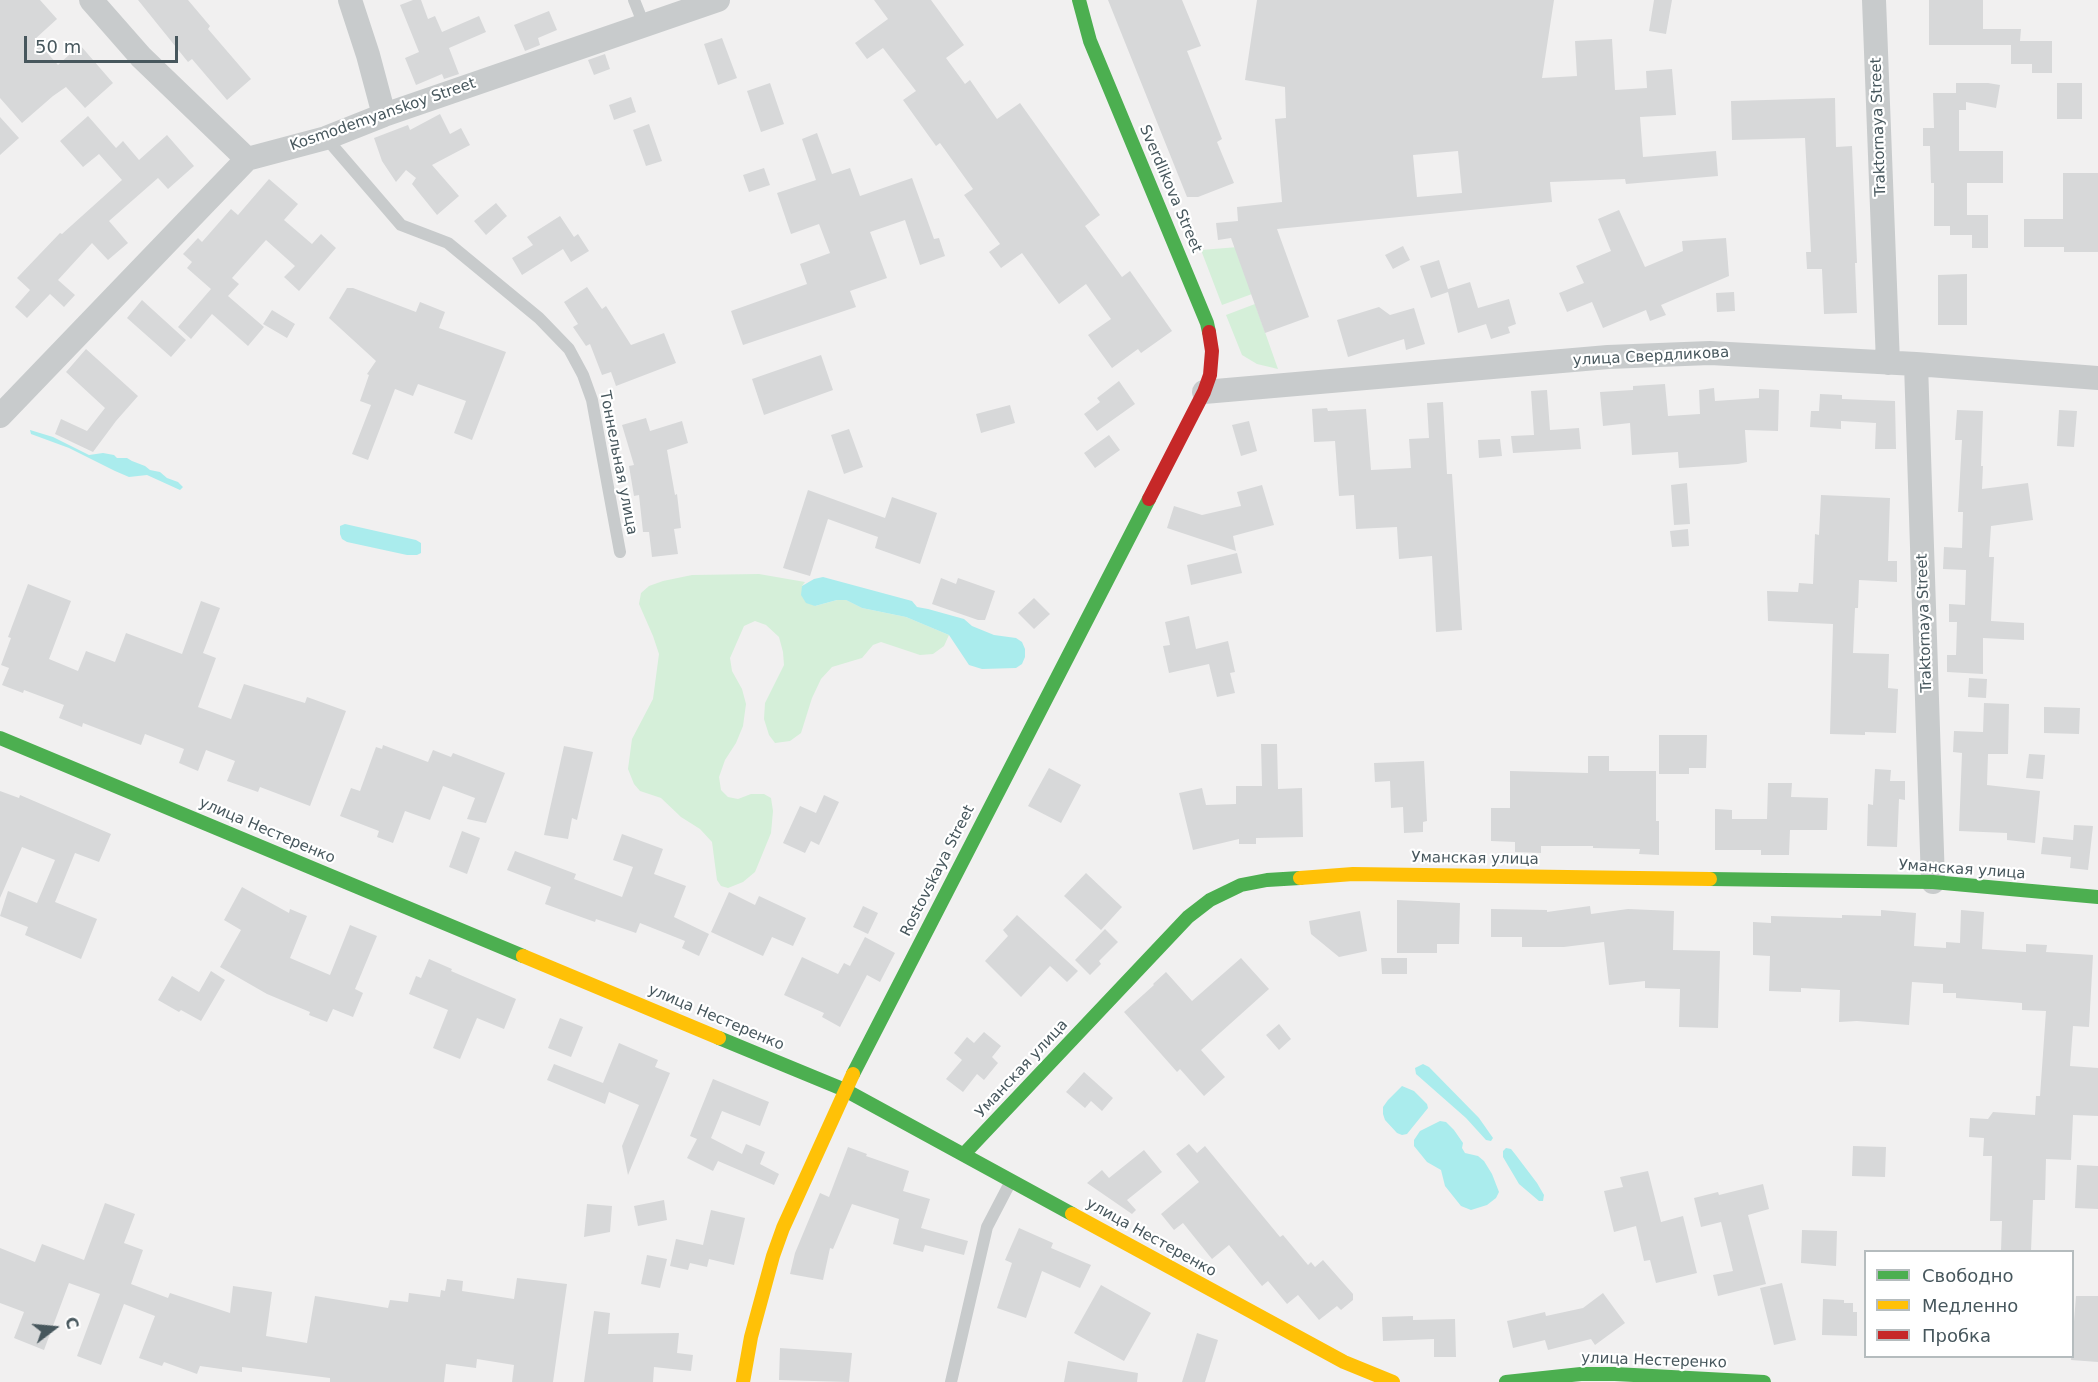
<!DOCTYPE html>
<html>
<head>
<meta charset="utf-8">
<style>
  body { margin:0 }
  #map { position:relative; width:2098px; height:1382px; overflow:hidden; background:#f1f0f0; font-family:"DejaVu Sans",sans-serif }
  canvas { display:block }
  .legend { position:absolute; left:1864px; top:1250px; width:210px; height:108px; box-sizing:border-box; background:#fff; border:2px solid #b5bcbe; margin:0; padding:8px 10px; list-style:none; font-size:18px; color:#47575d }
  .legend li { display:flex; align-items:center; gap:12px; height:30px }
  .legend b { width:30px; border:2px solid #b5bcbe }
  .north { position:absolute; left:24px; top:1298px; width:60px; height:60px; -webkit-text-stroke:4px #fff; paint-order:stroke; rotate:74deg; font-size:16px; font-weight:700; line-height:24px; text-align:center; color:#47575d }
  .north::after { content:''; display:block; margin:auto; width:21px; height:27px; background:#47575d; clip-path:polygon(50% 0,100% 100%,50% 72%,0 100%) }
  .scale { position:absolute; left:24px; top:36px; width:154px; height:27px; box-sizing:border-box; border:3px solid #47575d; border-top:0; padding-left:8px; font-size:18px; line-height:21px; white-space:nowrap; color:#47575d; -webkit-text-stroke:4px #fff; paint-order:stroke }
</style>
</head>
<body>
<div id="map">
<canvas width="2098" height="1382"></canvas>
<ul class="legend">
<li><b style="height:8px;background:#4caf50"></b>Свободно</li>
<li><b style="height:8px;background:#ffc107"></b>Медленно</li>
<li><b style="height:8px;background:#c62828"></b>Пробка</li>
</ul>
<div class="north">С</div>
<div class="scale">50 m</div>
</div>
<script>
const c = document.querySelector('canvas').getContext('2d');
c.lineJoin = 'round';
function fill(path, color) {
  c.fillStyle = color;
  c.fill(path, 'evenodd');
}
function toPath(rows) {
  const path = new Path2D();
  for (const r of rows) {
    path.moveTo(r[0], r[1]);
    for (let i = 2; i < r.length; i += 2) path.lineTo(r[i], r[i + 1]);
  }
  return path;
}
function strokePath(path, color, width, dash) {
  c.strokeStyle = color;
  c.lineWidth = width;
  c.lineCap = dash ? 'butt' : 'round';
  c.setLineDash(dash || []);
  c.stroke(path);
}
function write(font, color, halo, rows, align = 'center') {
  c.font = font + ' "DejaVu Sans",sans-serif';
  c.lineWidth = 4.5;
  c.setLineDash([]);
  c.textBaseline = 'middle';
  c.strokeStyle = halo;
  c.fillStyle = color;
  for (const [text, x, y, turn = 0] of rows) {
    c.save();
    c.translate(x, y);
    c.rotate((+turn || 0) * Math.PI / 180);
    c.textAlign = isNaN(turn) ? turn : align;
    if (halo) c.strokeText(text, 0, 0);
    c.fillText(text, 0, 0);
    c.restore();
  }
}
fill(toPath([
  [1238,247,1252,294,1222,305,1201,250],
  [1255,304,1278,369,1257,364,1242,355,1226,315],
  [759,574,805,582,802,586,815,606,837,600,846,600,862,608,906,617,949,635,944,646,933,654,920,655,881,642,873,645,862,658,832,667,821,679,812,698,801,733,790,741,775,743,769,735,764,719,765,703,784,665,783,652,779,637,766,625,755,621,744,626,730,658,732,671,742,689,746,704,743,726,736,743,725,760,719,777,721,790,728,797,738,799,751,794,764,794,771,798,773,811,771,833,755,872,743,882,728,888,721,886,717,880,712,842,700,829,681,817,661,798,640,791,634,784,628,769,632,739,653,699,659,654,653,636,639,604,641,593,649,586,663,581,692,575]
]), '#d5efd9');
fill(toPath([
  [30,430,53,437,89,455,103,453,114,455,117,458,127,458,132,461,145,466,150,470,160,472,167,478,178,482,183,487,180,490,147,475,129,477,115,471,69,448,31,434],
  [345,524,416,540,421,543,421,553,417,555,407,555,347,542,342,539,340,534,340,526],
  [823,577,912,601,917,607,928,609,964,619,972,626,994,635,1016,638,1022,642,1025,649,1025,657,1022,664,1016,668,982,669,969,665,949,635,906,617,862,608,846,600,837,600,815,606,806,603,801,595,802,586,814,579],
  [1423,1064,1429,1067,1479,1118,1493,1138,1491,1141,1486,1140,1466,1118,1416,1074,1415,1068],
  [1402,1086,1414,1091,1427,1104,1428,1108,1407,1134,1402,1135,1397,1133,1385,1120,1383,1114,1383,1107,1388,1100],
  [1440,1121,1446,1122,1454,1130,1463,1143,1462,1148,1465,1153,1478,1156,1484,1161,1492,1174,1499,1192,1496,1198,1487,1205,1471,1210,1461,1206,1445,1186,1441,1170,1427,1162,1414,1146,1414,1140,1420,1131],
  [1506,1148,1511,1149,1515,1154,1537,1183,1544,1195,1543,1201,1539,1201,1519,1184,1503,1157,1503,1151]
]), '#aaeced');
fill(toPath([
  [0,0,40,0,57,19,35,39,58,65,80,45,113,83,85,108,66,87,53,96,22,123,0,98],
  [138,0,188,0,210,26,208,29,251,79,227,100,192,59,188,62],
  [413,0,421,0,428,19,435,16,442,32,479,16,486,32,449,48,459,74,444,79,442,74,416,85,405,58,419,52,400,5],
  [874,0,931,0,964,45,946,58,965,84,970,80,997,119,1020,103,1100,215,1085,226,1122,277,1130,271,1172,331,1141,353,1138,349,1112,368,1088,335,1111,319,1086,284,1059,304,1022,253,1001,268,989,252,1000,244,964,195,973,189,940,143,936,146,903,100,916,91,883,48,867,59,855,43,888,19],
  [1108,0,1182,0,1201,46,1187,51,1222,139,1217,142,1234,183,1198,197,1187,197],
  [1257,0,1554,0,1542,78,1577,76,1575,41,1612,39,1615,90,1647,88,1646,71,1672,69,1676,115,1640,117,1643,157,1716,151,1718,176,1626,184,1625,179,1550,182,1552,202,1277,229,1309,317,1265,333,1231,238,1218,240,1216,223,1238,221,1237,207,1282,202,1275,119,1286,118,1285,87,1245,80],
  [1458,151,1462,193,1417,197,1413,155],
  [1654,0,1672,0,1666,34,1649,31],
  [1929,0,1983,0,1983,29,2021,29,2020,41,2052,41,2052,73,2032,73,2032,64,2011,64,2011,45,1929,45],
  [549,11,557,30,538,38,540,45,525,51,514,25],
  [722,38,737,78,718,85,704,44],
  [605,54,610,69,594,75,588,60],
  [770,83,784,124,761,132,747,91],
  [1956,83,1988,83,2000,85,1996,108,1966,102,1966,110,1959,110,1959,151,2003,151,2003,183,1967,183,1967,215,1988,215,1988,248,1972,248,1972,235,1950,235,1950,226,1934,226,1934,183,1931,183,1930,146,1923,146,1923,128,1934,128,1933,93,1956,93],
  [2057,83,2082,83,2082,119,2057,119],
  [631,97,636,112,614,120,609,105],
  [1835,98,1836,147,1852,146,1857,263,1855,263,1857,313,1824,314,1822,269,1807,269,1806,252,1811,252,1805,138,1732,140,1731,101],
  [440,114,450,134,461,128,470,145,432,165,459,196,437,215,412,184,416,178,406,170,396,182,382,161,374,138,408,125,410,130],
  [88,116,116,148,123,141,139,160,167,135,194,166,168,189,158,178,109,221,128,243,108,260,92,243,58,280,75,295,64,307,50,294,27,318,15,307,30,290,17,278,60,233,62,234,122,180,99,154,83,167,60,141],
  [0,117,19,138,0,155],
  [649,124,662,161,646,166,633,130],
  [817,133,832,174,850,168,860,196,912,178,934,239,939,238,945,256,920,265,905,220,870,232,887,278,850,291,856,307,743,345,731,311,807,284,800,264,830,253,819,224,791,234,777,193,816,180,802,139],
  [764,168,770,185,749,192,743,175],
  [2063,173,2098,173,2098,252,2064,252,2064,247,2024,247,2024,219,2063,219],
  [269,179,298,204,284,220,312,244,321,234,336,248,299,291,284,277,295,266,266,240,232,278,239,284,228,296,264,327,248,346,212,314,191,339,178,327,211,289,187,268,192,262,183,254,198,238,202,242,231,209,238,215],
  [496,203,507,216,486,235,474,221],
  [1619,210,1645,267,1683,251,1682,241,1726,238,1729,276,1661,305,1666,315,1650,321,1646,310,1603,328,1592,302,1567,312,1559,293,1584,283,1576,266,1611,251,1598,219],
  [560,216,574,237,578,234,589,251,571,262,563,249,522,275,512,258,533,245,527,237],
  [1403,246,1410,260,1393,269,1385,255],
  [1439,260,1448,289,1470,282,1478,308,1509,299,1516,324,1508,327,1510,333,1491,339,1486,324,1458,333,1448,292,1431,298,1420,266],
  [1967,274,1967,325,1938,325,1938,275],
  [587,287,602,309,606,306,631,345,664,333,676,363,616,386,611,372,602,375,590,344,586,346,573,327,578,324,564,302],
  [347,288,353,288,416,312,420,302,445,312,439,328,506,352,472,440,454,433,466,401,418,384,413,396,395,389,368,460,352,454,371,405,360,401,369,375,367,374,376,361,329,318],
  [1734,292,1735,311,1717,312,1716,293],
  [142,300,186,340,171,357,127,318],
  [1379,307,1390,315,1414,308,1425,344,1406,350,1404,339,1348,357,1337,320],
  [272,310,295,324,287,338,263,324],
  [86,349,138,396,116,421,93,452,55,434,61,419,87,431,105,408,66,372],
  [821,355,833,390,764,415,752,379],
  [1119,381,1135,404,1097,431,1084,414,1100,402,1097,398],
  [1665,384,1668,416,1700,414,1699,390,1714,388,1715,401,1759,398,1759,389,1779,390,1778,431,1745,430,1747,462,1738,464,1679,468,1678,452,1632,455,1630,423,1603,426,1600,392,1633,390,1633,386],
  [1547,390,1550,430,1579,428,1581,449,1513,453,1511,436,1534,435,1531,391],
  [1820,394,1842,395,1842,399,1895,401,1896,449,1875,449,1876,423,1841,421,1841,429,1810,427,1811,411,1819,411],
  [1443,402,1447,474,1452,474,1462,630,1436,632,1432,556,1399,559,1397,527,1356,529,1354,495,1339,496,1335,441,1314,442,1312,409,1327,408,1328,411,1366,409,1371,470,1411,468,1409,439,1429,438,1427,403],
  [1010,405,1015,423,981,433,976,414],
  [1957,410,1983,411,1981,466,1983,466,1982,489,2028,483,2033,520,1991,526,1989,557,1994,557,1991,621,2024,623,2024,640,1983,638,1983,674,1947,672,1947,655,1956,655,1957,622,1949,622,1949,604,1965,605,1966,570,1943,569,1944,547,1962,548,1963,512,1958,512,1962,440,1955,440],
  [2059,410,2077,411,2074,447,2057,446],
  [646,418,650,431,682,421,688,443,667,450,675,495,677,494,681,528,674,529,678,554,652,557,649,532,643,532,639,495,634,496,629,466,634,465,622,425],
  [1249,421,1257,451,1241,456,1232,425],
  [849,429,863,467,844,474,831,435],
  [1109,435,1120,450,1095,468,1084,453],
  [1500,439,1502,456,1479,458,1478,440],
  [1687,483,1690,524,1674,525,1671,485],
  [1262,485,1274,525,1233,536,1236,551,1167,528,1174,506,1202,515,1241,506,1237,492],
  [808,490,885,518,892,497,937,513,920,564,875,548,878,537,828,519,810,576,783,568],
  [1821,495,1890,498,1888,561,1897,561,1897,582,1859,580,1858,608,1855,608,1853,653,1889,654,1888,688,1898,689,1896,733,1865,732,1865,735,1830,734,1833,624,1768,621,1767,591,1798,592,1799,583,1813,584,1815,534,1819,535],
  [1688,529,1689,546,1672,547,1670,531],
  [1237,553,1242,573,1191,585,1187,565],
  [941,578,956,584,958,578,995,591,985,620,978,620,932,604],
  [28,584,71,601,49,659,78,671,86,651,115,662,126,633,182,654,201,601,220,608,203,653,216,658,198,707,231,719,244,684,305,703,307,697,346,711,310,806,260,787,258,792,227,781,235,761,206,750,198,771,179,763,184,749,145,734,141,745,83,723,82,727,59,718,64,705,24,690,23,693,2,685,9,668,1,665,11,638,8,637],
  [1034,598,1050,614,1034,629,1018,613],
  [1189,616,1196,649,1228,641,1235,672,1230,673,1235,693,1217,697,1209,664,1169,673,1163,646,1170,645,1165,622],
  [1969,678,1987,679,1986,698,1968,697],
  [1984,703,2009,704,2008,754,1988,754,1987,785,2040,791,2035,843,2007,840,2007,833,1959,831,1962,753,1953,752,1954,731,1983,732],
  [2044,707,2080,708,2079,734,2044,733],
  [1659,735,1707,735,1706,768,1689,768,1689,774,1659,774],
  [1261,744,1277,744,1278,789,1302,788,1303,837,1256,838,1256,844,1239,844,1239,839,1193,850,1179,793,1202,788,1206,805,1236,804,1236,786,1262,786],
  [383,745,428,762,433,750,451,757,453,753,505,773,486,823,467,819,475,798,443,786,430,820,405,811,393,843,377,837,379,831,340,816,351,788,360,791,376,747,382,749],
  [564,746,593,752,577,820,572,818,568,839,544,835],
  [2029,754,2045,755,2043,779,2026,778],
  [1588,756,1609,756,1609,771,1656,771,1656,821,1659,821,1659,855,1639,854,1640,849,1593,848,1593,846,1541,846,1541,853,1515,852,1515,842,1491,841,1491,808,1510,808,1510,771,1588,773],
  [1424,761,1427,821,1423,822,1423,832,1404,833,1403,807,1391,808,1390,781,1375,782,1374,763],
  [1049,768,1081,785,1061,823,1028,806],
  [1875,769,1891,770,1890,781,1905,781,1905,800,1899,799,1897,847,1867,846,1868,804,1873,805],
  [1768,783,1792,783,1791,797,1828,798,1827,830,1790,830,1789,855,1761,855,1761,850,1715,850,1715,809,1732,810,1732,819,1767,819],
  [0,791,19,798,20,795,111,834,99,862,75,853,55,902,97,919,81,959,25,935,28,927,0,916,8,891,37,903,55,860,22,847,0,898],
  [824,795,839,802,819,845,811,841,805,853,783,843,800,806,816,813],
  [2074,825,2093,826,2088,870,2070,868,2071,857,2041,854,2043,837,2073,840],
  [462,831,480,838,467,874,449,867],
  [622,834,663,849,654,874,686,886,674,917,709,934,699,956,682,948,685,941,640,923,636,933,596,919,595,922,545,904,551,887,507,870,515,851,576,874,574,879,622,897,633,867,613,860],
  [1086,873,1122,907,1101,930,1064,896],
  [242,887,289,913,290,909,307,916,290,958,330,975,350,925,377,936,355,989,363,993,353,1017,333,1009,327,1022,309,1015,310,1012,267,994,220,967,241,930,224,920],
  [729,892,755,905,759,896,806,918,793,946,772,937,763,956,711,932],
  [1397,900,1460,903,1459,944,1437,944,1437,953,1397,953],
  [863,906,878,913,868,934,853,927],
  [1590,906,1591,914,1628,909,1674,911,1673,950,1720,951,1718,1028,1679,1027,1680,989,1645,988,1645,981,1609,985,1604,942,1564,947,1522,947,1522,937,1491,937,1491,909,1547,910,1547,912],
  [1881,910,1916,913,1914,946,1946,948,1946,942,1960,943,1961,910,1984,912,1982,949,2026,952,2026,944,2047,945,2046,952,2093,955,2089,1027,2073,1026,2070,1066,2098,1068,2098,1116,2073,1115,2071,1160,2046,1159,2045,1200,2033,1200,2031,1251,2001,1251,2002,1221,1990,1221,1992,1156,1983,1156,1984,1138,1969,1137,1970,1118,1988,1119,1993,1112,2035,1115,2036,1096,2040,1096,2046,1011,2022,1010,2022,1003,1956,998,1956,993,1943,993,1943,984,1912,982,1909,1025,1857,1021,1839,1022,1840,990,1801,988,1801,992,1769,991,1770,956,1753,955,1753,922,1771,923,1771,916,1842,918,1842,915,1881,916],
  [1360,911,1367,951,1339,957,1311,934,1309,921],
  [1017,915,1078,971,1067,982,1050,966,1021,997,985,961,1008,936,1003,930],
  [1105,929,1118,942,1099,961,1101,964,1090,975,1075,960],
  [865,937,895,953,880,982,867,975,840,1027,822,1017,824,1013,784,995,802,957,838,974,844,963,850,966],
  [1241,958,1269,989,1201,1050,1225,1077,1204,1096,1180,1069,1177,1072,1124,1012,1154,985,1153,984,1166,972,1192,1001],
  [1381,958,1407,958,1407,974,1382,974],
  [429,959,452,969,451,971,516,999,504,1029,477,1018,460,1059,433,1048,448,1010,409,994,416,976,421,978],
  [211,971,225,980,201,1021,181,1010,179,1012,158,1000,172,976,199,992],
  [560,1018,583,1027,571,1057,548,1048],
  [1279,1024,1291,1039,1279,1050,1266,1035],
  [984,1032,1001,1046,992,1057,998,1063,984,1080,977,1074,963,1092,946,1079,962,1060,954,1053,967,1037,974,1043],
  [619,1043,658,1060,655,1067,670,1073,628,1175,622,1146,639,1105,609,1092,605,1104,547,1080,554,1064,603,1083],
  [1084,1072,1113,1098,1102,1111,1091,1101,1085,1108,1066,1092],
  [713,1079,769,1102,760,1126,722,1111,711,1138,742,1154,746,1144,765,1152,760,1164,779,1174,774,1185,718,1161,713,1171,687,1158,697,1139,690,1136],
  [1189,1144,1197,1153,1205,1146,1280,1237,1283,1235,1308,1265,1311,1262,1315,1267,1323,1260,1353,1294,1353,1300,1341,1310,1337,1306,1319,1320,1298,1295,1287,1304,1268,1281,1262,1286,1229,1245,1212,1259,1183,1223,1174,1230,1161,1214,1199,1182,1176,1154],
  [1853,1146,1886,1147,1885,1177,1852,1176],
  [848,1147,867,1154,866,1156,909,1171,903,1191,930,1199,921,1228,968,1241,964,1255,925,1245,923,1252,893,1244,899,1219,852,1204,833,1249,830,1248,823,1280,790,1274,795,1253,820,1193,829,1197],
  [1144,1150,1162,1172,1127,1200,1136,1210,1132,1214,1087,1183,1102,1170,1109,1178],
  [2077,1165,2098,1166,2098,1209,2075,1208],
  [1648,1171,1661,1222,1683,1216,1697,1273,1656,1283,1650,1260,1644,1261,1636,1226,1614,1232,1604,1191,1623,1187,1620,1177],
  [1763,1184,1769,1209,1748,1215,1766,1284,1718,1296,1713,1275,1733,1271,1721,1222,1701,1227,1694,1198,1718,1192,1719,1195],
  [664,1200,667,1220,638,1226,634,1206],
  [105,1203,135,1214,124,1243,143,1250,131,1284,168,1298,170,1293,230,1313,233,1286,272,1292,266,1336,307,1343,315,1296,388,1308,390,1300,408,1302,409,1293,440,1297,441,1290,445,1291,447,1279,463,1281,462,1291,514,1299,517,1278,567,1284,553,1382,512,1382,514,1365,477,1359,476,1368,446,1364,444,1382,330,1382,330,1378,242,1367,242,1372,200,1366,197,1374,164,1362,162,1366,139,1358,155,1316,124,1304,101,1365,77,1356,100,1294,69,1283,44,1350,14,1338,24,1312,0,1303,0,1248,35,1262,42,1244,84,1260],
  [587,1204,612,1206,610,1232,584,1237],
  [711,1210,745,1218,734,1265,709,1259,707,1267,690,1263,688,1270,670,1266,676,1239,703,1245],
  [1019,1228,1053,1243,1051,1248,1091,1265,1080,1288,1042,1271,1026,1318,997,1308,1012,1263,1005,1260],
  [1802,1230,1837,1231,1836,1266,1801,1263],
  [647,1255,667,1259,660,1288,641,1284],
  [1782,1283,1796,1340,1774,1345,1760,1288],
  [1101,1285,1151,1313,1124,1361,1074,1333],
  [1603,1293,1625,1323,1595,1345,1591,1339,1548,1350,1545,1340,1513,1348,1507,1321,1545,1312,1546,1316,1583,1308],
  [2076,1296,2098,1296,2098,1362,2071,1360],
  [1823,1299,1844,1300,1844,1303,1853,1303,1853,1312,1857,1312,1857,1336,1822,1335],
  [594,1311,610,1313,608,1334,679,1333,677,1353,693,1355,691,1371,654,1367,653,1382,584,1382],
  [1413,1316,1413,1320,1455,1319,1456,1357,1434,1357,1434,1339,1383,1341,1382,1317],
  [1197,1333,1218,1340,1205,1382,1182,1382],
  [780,1348,852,1353,849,1382,779,1380],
  [1068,1361,1138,1373,1137,1382,1064,1382]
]), '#d7d8d9');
strokePath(toPath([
  [634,0,644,25],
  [326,138,401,225,448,243,539,318,569,349,583,375,592,400,620,552],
  [951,1382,987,1227,1011,1181]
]), '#c8cbcc', 12);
strokePath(toPath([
  [91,0,141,57,247,159],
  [350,0,368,55,384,115],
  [1874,0,1888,363],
  [1916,364,1933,882],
  [1204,392,1608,357,1710,353,1916,364,2098,378],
  [0,416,247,159,326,138,384,115,718,0]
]), '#c8cbcc', 24);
strokePath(toPath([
  [1079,0,1090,41,1207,323,1209,332],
  [0,738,523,956],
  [1710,879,1933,882,2098,897],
  [719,1038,845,1090,1072,1214],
  [853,1074,1149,499],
  [964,1154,1188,917,1210,900,1241,885,1267,880,1300,878],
  [1506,1382,1581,1374,1615,1374,1764,1382]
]), '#4caf50', 14);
strokePath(toPath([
  [1300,878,1353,874,1710,879],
  [523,956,719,1038],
  [1072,1214,1344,1362,1393,1382],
  [743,1382,751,1337,773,1256,783,1228,853,1074]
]), '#ffc107', 14);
strokePath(toPath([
  [1149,499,1204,392,1210,375,1212,351,1209,332]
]), '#c62828', 14);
write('15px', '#47575d', '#fff', [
  ["Kosmodemyanskoy Street",383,115,-19],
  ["Traktornaya Street",1879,127,-92],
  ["Sverdlikova Street",1170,189,67],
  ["улица Свердликова",1651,357,-3],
  ["Тоннельная улица",618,463,79],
  ["Traktornaya Street",1925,623,-92],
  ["улица Нестеренко",267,831,23],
  ["Уманская улица",1475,859,1],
  ["Уманская улица",1962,870,4],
  ["Rostovskaya Street",938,871,-63],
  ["улица Нестеренко",716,1018,23],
  ["Уманская улица",1022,1069,-47],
  ["улица Нестеренко",1151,1238,29],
  ["улица Нестеренко",1654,1361,2]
]);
</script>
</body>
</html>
